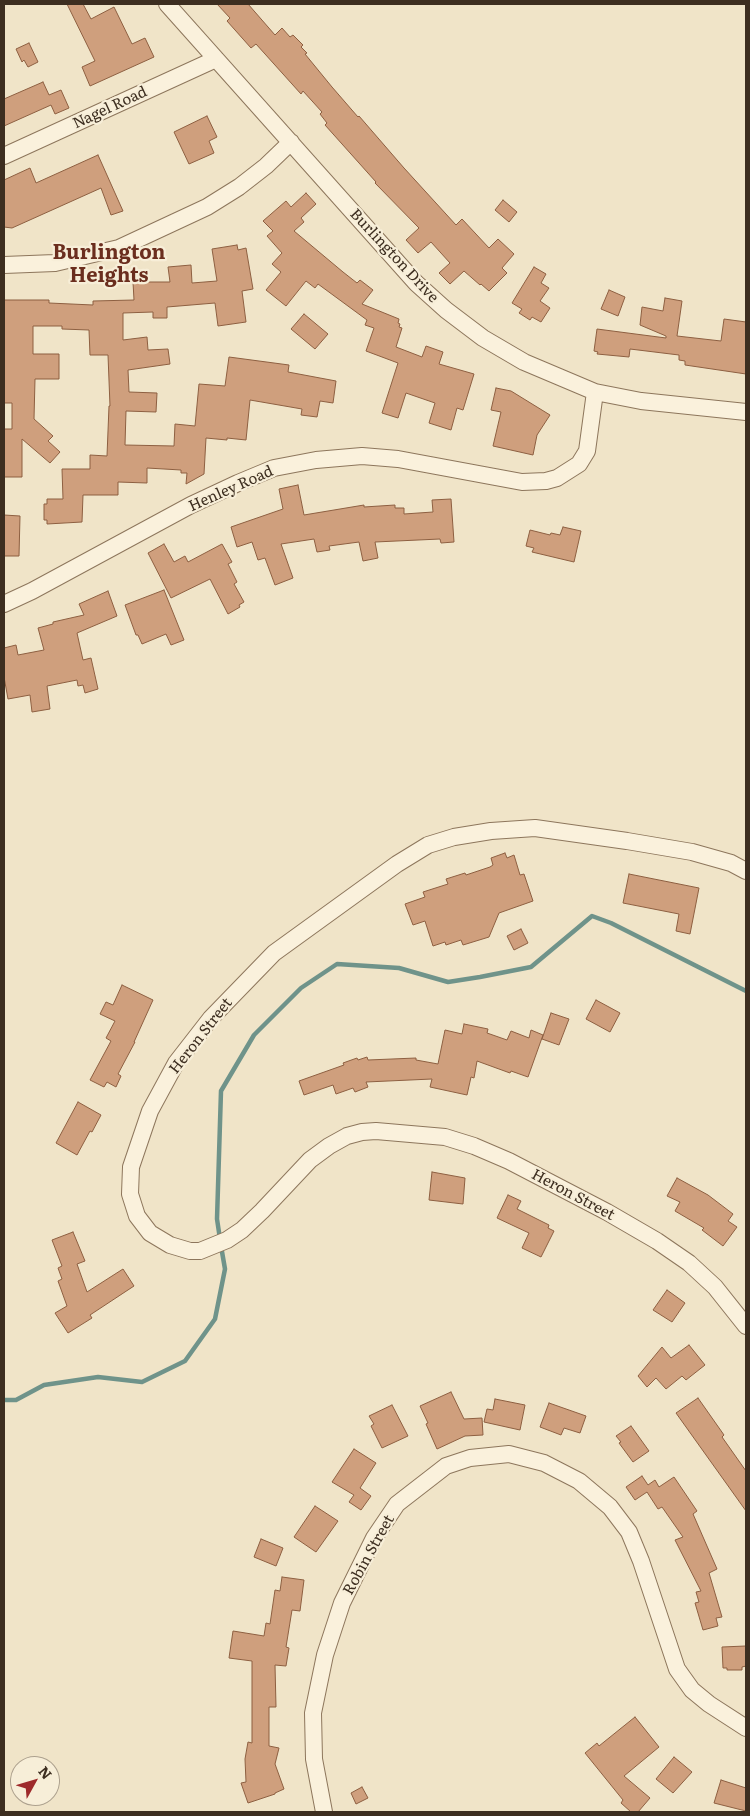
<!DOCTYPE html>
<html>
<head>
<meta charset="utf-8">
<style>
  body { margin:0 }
  #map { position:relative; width:750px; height:1816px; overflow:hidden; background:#f0e4c8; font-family:Literata,serif }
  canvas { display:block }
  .frame { position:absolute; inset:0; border:5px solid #3d2e20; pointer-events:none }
  .north { position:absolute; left:10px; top:1756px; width:50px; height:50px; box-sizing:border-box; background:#f7eed8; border:1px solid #ada18e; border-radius:50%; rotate:51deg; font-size:14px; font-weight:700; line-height:20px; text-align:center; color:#3d2e20 }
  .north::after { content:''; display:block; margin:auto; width:18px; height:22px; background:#9e2a2b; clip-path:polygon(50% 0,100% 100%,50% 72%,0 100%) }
</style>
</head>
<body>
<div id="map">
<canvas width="750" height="1816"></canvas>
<div class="frame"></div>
<div class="north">N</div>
</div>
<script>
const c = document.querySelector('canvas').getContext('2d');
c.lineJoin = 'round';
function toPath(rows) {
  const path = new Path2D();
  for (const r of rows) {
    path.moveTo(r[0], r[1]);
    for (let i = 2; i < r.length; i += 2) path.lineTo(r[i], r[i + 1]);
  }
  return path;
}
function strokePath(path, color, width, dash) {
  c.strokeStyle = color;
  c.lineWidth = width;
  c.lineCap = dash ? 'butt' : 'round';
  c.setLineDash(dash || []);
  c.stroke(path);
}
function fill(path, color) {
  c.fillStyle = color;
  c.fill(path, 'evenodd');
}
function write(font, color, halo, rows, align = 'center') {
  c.font = font + ' Literata,serif';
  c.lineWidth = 4.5;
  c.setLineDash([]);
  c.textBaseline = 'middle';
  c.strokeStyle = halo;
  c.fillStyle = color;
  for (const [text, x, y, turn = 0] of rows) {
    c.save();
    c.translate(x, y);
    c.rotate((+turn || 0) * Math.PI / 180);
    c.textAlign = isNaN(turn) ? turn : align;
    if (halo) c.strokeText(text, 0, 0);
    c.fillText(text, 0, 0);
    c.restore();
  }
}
strokePath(toPath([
  [220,1239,217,1219,221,1091,254,1035,301,988,337,964,399,968,448,982,480,977,531,967,592,916,611,923,746,991],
  [4,1400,16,1400,44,1385,98,1377,142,1382,185,1361,215,1319,225,1269,221,1246]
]), '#6f938a', 4.5);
const building = toPath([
  [67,4,83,4,91,19,114,7,132,44,145,38,154,57,90,86,82,67,95,61,67,4],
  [217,4,248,4,275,35,282,28,290,37,293,35,303,45,301,47,307,53,305,54,332,87,358,117,359,116,404,168,456,225,462,219,489,248,498,239,514,254,502,268,507,273,489,291,481,284,480,285,464,271,450,284,439,273,450,263,431,242,418,253,406,240,419,228,375,183,376,182,325,125,327,123,320,114,322,112,303,91,301,94,256,44,251,48,227,21,230,18,217,4],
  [29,43,38,62,28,67,24,60,22,62,16,49,29,43],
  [43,82,49,95,61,90,69,108,55,114,51,105,4,126,4,99,43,82],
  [207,116,217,137,209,141,214,153,189,164,174,132,207,116],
  [98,155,123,211,111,215,101,188,12,228,4,227,4,180,30,168,36,183,98,155],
  [306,193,316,204,301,218,304,222,294,231,343,272,357,283,360,280,373,290,362,304,399,319,398,323,400,324,399,327,402,328,396,347,422,357,426,346,443,352,439,364,474,374,463,410,457,408,451,430,429,423,435,403,406,393,398,418,382,413,398,363,366,351,374,328,365,325,367,320,318,284,315,288,306,281,286,306,266,290,281,272,272,264,282,253,267,236,273,231,263,221,286,201,291,207,306,193],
  [503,200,517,212,509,222,495,210,503,200],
  [237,245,238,250,246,248,253,289,242,291,246,322,218,326,215,303,167,307,167,318,153,318,153,312,123,313,123,340,147,337,148,350,168,349,170,364,128,370,129,392,157,393,156,412,126,411,125,445,174,446,175,424,195,426,199,384,225,386,229,357,289,365,288,372,336,381,333,403,320,401,317,417,301,415,302,409,250,400,246,440,227,438,227,440,206,438,204,474,186,484,187,473,181,473,181,470,147,468,147,483,118,482,118,495,83,495,82,522,47,524,47,520,44,520,44,504,47,504,47,499,63,499,62,469,90,469,90,455,107,456,109,406,110,406,108,355,90,355,89,330,62,329,62,326,33,326,33,354,59,354,59,379,35,379,34,419,53,436,48,441,60,452,50,463,22,439,22,477,4,477,4,429,12,429,12,403,4,403,4,300,49,300,49,303,93,305,93,301,134,300,133,282,170,282,168,267,191,265,192,283,217,281,212,249,237,245],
  [534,267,546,274,541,283,549,288,540,301,550,308,541,322,532,317,530,320,519,313,522,309,512,303,534,267],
  [609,290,625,297,618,316,601,309,609,290],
  [665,298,682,301,677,336,721,341,724,319,746,322,746,374,685,365,685,361,679,360,679,355,630,349,629,357,597,354,598,352,594,351,597,329,666,338,666,336,640,325,642,307,663,311,665,298],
  [304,314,328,334,315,349,291,329,304,314],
  [496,388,511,391,550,415,537,435,533,455,493,446,501,412,491,410,496,388],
  [298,485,304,515,364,505,364,507,395,505,395,508,404,508,404,514,433,512,432,500,451,499,454,542,441,543,440,539,375,542,378,558,363,561,359,542,329,546,330,550,317,552,314,539,281,544,293,578,275,585,265,558,258,560,252,542,237,547,231,527,283,509,279,489,298,485],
  [4,515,20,516,19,556,4,556,4,515],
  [563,527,581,531,574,562,532,552,534,548,526,546,530,530,550,535,551,533,560,535,563,527],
  [164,544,174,562,185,556,188,562,222,544,232,562,228,564,237,582,234,584,244,602,239,605,240,607,228,614,210,579,171,598,148,553,164,544],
  [164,590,184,640,171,645,166,634,142,644,138,635,136,635,125,605,164,590],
  [108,591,117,616,77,633,83,660,91,658,98,689,85,693,83,685,78,686,77,680,47,686,50,709,32,712,30,695,8,699,4,677,4,648,16,645,18,655,44,650,38,628,53,624,53,622,84,615,79,604,108,591],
  [505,853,507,858,514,855,520,875,524,874,533,901,499,913,489,937,463,945,461,940,446,945,445,942,433,946,425,921,413,925,405,904,425,897,423,892,448,884,446,879,465,873,466,875,490,867,493,865,491,858,505,853],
  [629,874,699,888,690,934,676,931,679,914,623,903,629,874],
  [521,929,528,943,514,950,507,936,521,929],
  [122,985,153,1000,134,1042,135,1042,118,1074,121,1076,116,1087,107,1082,104,1087,90,1080,111,1041,106,1038,115,1021,100,1014,106,1002,113,1005,122,985],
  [596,1000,620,1013,610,1032,586,1019,596,1000],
  [551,1013,569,1019,559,1045,542,1039,551,1013],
  [464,1024,488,1029,487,1033,507,1040,511,1031,529,1038,531,1030,543,1035,528,1077,511,1071,510,1073,477,1061,474,1078,471,1077,467,1095,430,1087,432,1079,366,1082,368,1087,355,1092,353,1088,336,1094,333,1085,304,1095,299,1081,344,1065,343,1063,357,1058,358,1060,367,1057,368,1060,416,1058,416,1060,438,1064,445,1030,462,1034,464,1024],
  [78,1102,101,1115,92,1132,90,1131,77,1155,56,1143,78,1102],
  [432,1172,465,1178,463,1204,429,1200,432,1172],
  [677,1178,708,1195,733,1214,728,1221,737,1227,723,1246,702,1230,704,1228,675,1211,680,1202,667,1196,677,1178],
  [508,1195,521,1201,517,1209,549,1225,548,1228,554,1231,541,1257,522,1248,529,1233,497,1218,508,1195],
  [73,1232,85,1261,77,1264,87,1292,123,1269,134,1286,90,1315,92,1318,68,1333,55,1313,67,1306,58,1281,62,1279,58,1268,62,1266,52,1240,73,1232],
  [667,1290,685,1303,672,1322,653,1310,667,1290],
  [689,1345,705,1365,686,1380,682,1376,666,1389,656,1378,647,1387,638,1376,662,1347,671,1358,689,1345],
  [451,1392,464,1419,482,1418,483,1435,465,1436,437,1449,426,1424,428,1423,420,1406,451,1392],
  [698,1398,724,1435,722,1437,746,1471,746,1511,676,1413,698,1398],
  [495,1399,525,1405,520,1430,484,1422,487,1409,493,1410,495,1399],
  [549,1403,586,1416,580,1433,564,1428,561,1435,540,1427,549,1403],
  [392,1405,408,1436,382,1448,371,1426,374,1424,369,1416,392,1405],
  [631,1426,649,1451,633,1462,619,1443,621,1442,616,1436,631,1426],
  [354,1449,376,1463,360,1488,371,1496,361,1510,349,1502,354,1495,332,1482,354,1449],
  [642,1476,648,1485,655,1480,659,1487,674,1477,697,1511,693,1514,717,1569,709,1573,722,1617,716,1618,718,1626,703,1630,695,1603,699,1602,696,1592,701,1591,675,1540,683,1537,662,1507,658,1509,647,1492,635,1500,626,1487,642,1476],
  [315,1506,338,1521,316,1552,294,1537,315,1506],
  [261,1539,283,1548,276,1566,254,1557,261,1539],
  [282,1577,304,1580,300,1611,292,1610,286,1647,289,1648,286,1666,275,1665,276,1707,269,1707,269,1746,279,1748,275,1764,284,1789,275,1793,275,1794,248,1803,241,1783,246,1782,245,1759,248,1742,252,1743,252,1661,229,1658,233,1631,264,1636,266,1623,270,1624,275,1590,280,1591,282,1577],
  [746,1646,746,1666,742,1667,742,1670,727,1670,727,1668,723,1668,722,1647,746,1646],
  [635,1717,659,1747,624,1776,650,1798,638,1812,631,1812,621,1803,623,1800,585,1753,597,1743,599,1746,635,1717],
  [674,1757,692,1772,673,1793,656,1779,674,1757],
  [721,1780,746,1788,746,1811,714,1803,721,1780],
  [362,1787,368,1798,356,1804,351,1793,362,1787]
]);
fill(building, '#cf9f7d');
strokePath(building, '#8d5f41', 1);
const street = toPath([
  [167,4,416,283,446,310,483,338,524,362,595,392,641,401,746,412],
  [4,156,216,59],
  [4,265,55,263,119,248,207,207,239,187,266,166,291,142],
  [4,604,32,591,191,505,238,483,274,468,316,460,362,456,398,459,522,482,546,481,557,478,579,464,587,451,595,392],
  [746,871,731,863,692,852,627,841,535,828,491,831,454,837,428,845,397,864,274,953,211,1018,176,1063,150,1111,131,1167,130,1194,137,1216,150,1233,170,1245,190,1251,200,1251,227,1240,242,1230,262,1211,310,1160,329,1146,347,1136,362,1132,376,1131,445,1137,474,1146,509,1161,607,1212,657,1241,689,1263,715,1287,746,1326],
  [324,1812,314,1759,313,1713,325,1655,342,1603,374,1538,397,1504,446,1466,470,1458,509,1454,544,1463,579,1481,610,1507,629,1532,641,1561,677,1669,692,1690,709,1704,746,1728]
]);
strokePath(street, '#8d765c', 18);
strokePath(street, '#faf1dc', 16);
write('15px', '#3d2e20', '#f7eed8', [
  ["Nagel Road",110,108,-25],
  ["Burlington Drive",394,256,47],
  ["Henley Road",231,489,-24],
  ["Heron Street",201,1036,-52],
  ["Heron Street",573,1195,28],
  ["Robin Street",369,1555,-61]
]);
write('bold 20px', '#6b2e1e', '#f7eed8', [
  ["Burlington",109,253],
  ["Heights",109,276]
]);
</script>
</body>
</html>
